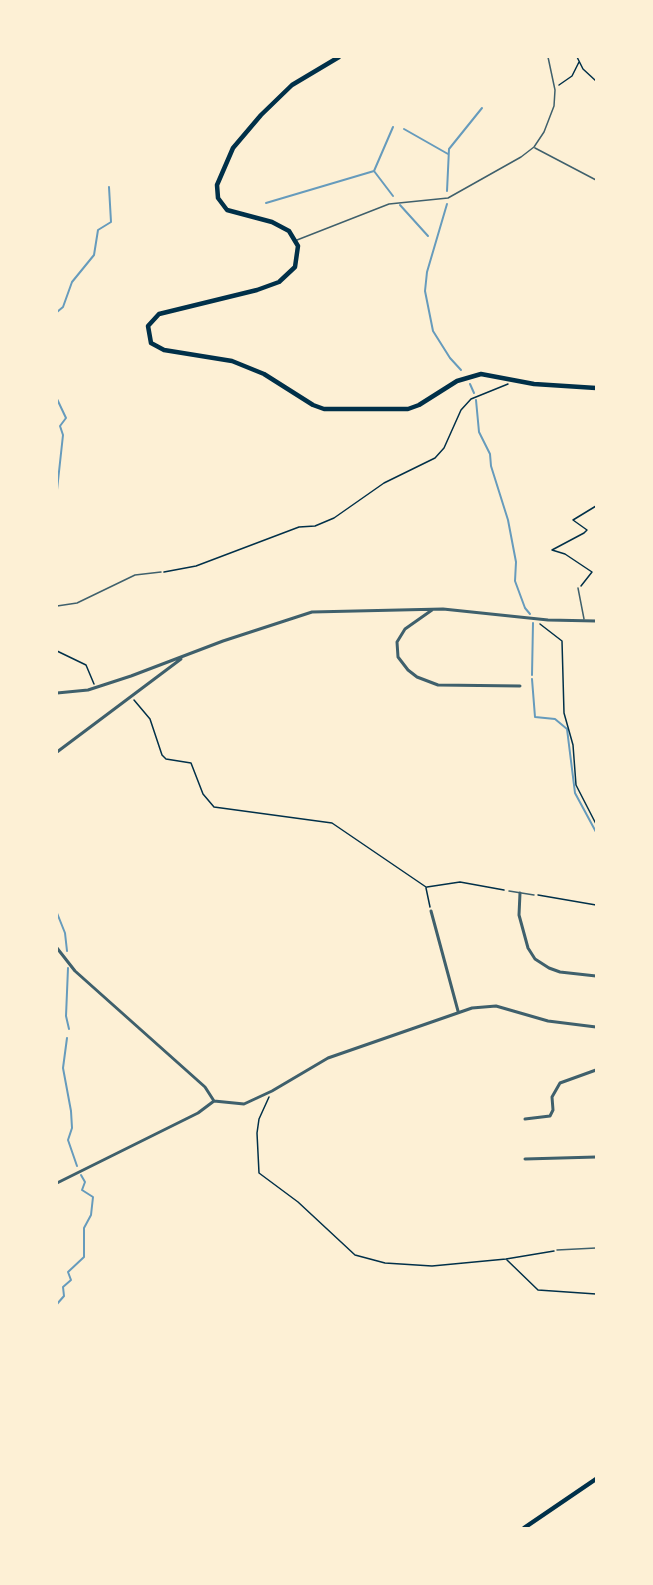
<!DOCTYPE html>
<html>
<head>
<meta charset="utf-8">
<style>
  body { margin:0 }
  #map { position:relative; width:653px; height:1585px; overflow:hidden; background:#fdf0d5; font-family:"DM Sans",sans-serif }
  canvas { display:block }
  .frame { position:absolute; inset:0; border:58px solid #fdf0d5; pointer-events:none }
</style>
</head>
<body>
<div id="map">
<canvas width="653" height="1585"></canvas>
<div class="frame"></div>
</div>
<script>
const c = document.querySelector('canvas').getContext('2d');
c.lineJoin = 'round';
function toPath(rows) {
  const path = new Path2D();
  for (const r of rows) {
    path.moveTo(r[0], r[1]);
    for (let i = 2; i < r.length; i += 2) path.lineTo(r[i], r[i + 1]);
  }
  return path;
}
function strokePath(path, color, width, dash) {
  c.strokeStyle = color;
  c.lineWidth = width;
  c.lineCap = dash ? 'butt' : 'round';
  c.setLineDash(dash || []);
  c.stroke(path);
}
strokePath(toPath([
  [404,129,448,154],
  [447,191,449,149,482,108],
  [393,196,374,171,393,127],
  [266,203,374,171],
  [447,204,427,272,425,291,433,331,450,358,461,370],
  [400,205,428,236],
  [57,312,63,307,72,282,94,255,98,230,111,222,109,187],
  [470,384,474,393],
  [57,399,66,418,60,426,63,435,57,490],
  [476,400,479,432,490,454,491,466,508,520,516,562,515,581,525,608,530,614],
  [532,675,533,623],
  [532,679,535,717,555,719,567,729,575,793,596,832],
  [57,913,65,933,67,951],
  [68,968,66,1016,69,1029],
  [67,1038,63,1068,71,1111,72,1128,68,1140,77,1166],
  [57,1304,64,1296,63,1287,71,1280,68,1272,84,1257,84,1228,91,1215,93,1197,82,1190,85,1182,81,1175]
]), '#669bbc', 2);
strokePath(toPath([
  [577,57,583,69,596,81],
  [559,85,572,76,579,62],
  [164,572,196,566,299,527,315,526,334,518,384,483,435,458,444,448,461,410,471,399,508,384],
  [581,586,592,572,565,554,552,550,584,533,587,530,573,520,596,506],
  [540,624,562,641,564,713,573,745,576,785,596,824],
  [57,651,86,665,94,684],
  [134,700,150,719,162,755,166,759,191,763,203,794,214,807,332,823,426,887],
  [427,887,460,882,504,890],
  [426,888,430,907],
  [538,895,596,905],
  [269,1097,259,1119,257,1133,259,1173,298,1202,355,1255,385,1263,432,1266,506,1259,554,1251],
  [507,1260,538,1290,596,1294]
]), '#003049', 1.5);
strokePath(toPath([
  [535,148,596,180],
  [297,240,389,204,448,198,521,157,534,147,544,132,554,106,555,90,548,57],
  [578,588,584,619],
  [57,606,77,603,135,575,161,572],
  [509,891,534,895],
  [557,1250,596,1248]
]), '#3f606c', 1.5);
strokePath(toPath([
  [432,610,405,629,397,642,398,657,408,670,417,677,438,685,520,686],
  [57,693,88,690,131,676,223,641,312,612,443,609,548,620,596,621],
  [57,752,181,659],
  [520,893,519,915,528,948,535,959,549,968,560,972,596,976],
  [431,911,458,1011],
  [57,948,75,971,205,1087,214,1101],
  [214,1101,244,1104,272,1091,328,1058,472,1008,496,1006,548,1021,596,1027],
  [525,1119,550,1116,553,1110,552,1097,560,1083,596,1070],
  [525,1159,596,1157],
  [57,1183,198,1113,214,1101]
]), '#3f606c', 3);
strokePath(toPath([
  [339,57,292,85,261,115,233,148,217,185,218,198,227,210,272,222,289,231,298,246,295,267,279,282,257,290,159,314,148,326,151,343,164,350,232,361,264,374,313,405,324,409,408,409,419,405,457,381,481,374,534,384,596,388]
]), '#003049', 4.5);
strokePath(toPath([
  [524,1528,596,1479]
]), '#003049', 4.5);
</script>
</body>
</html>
